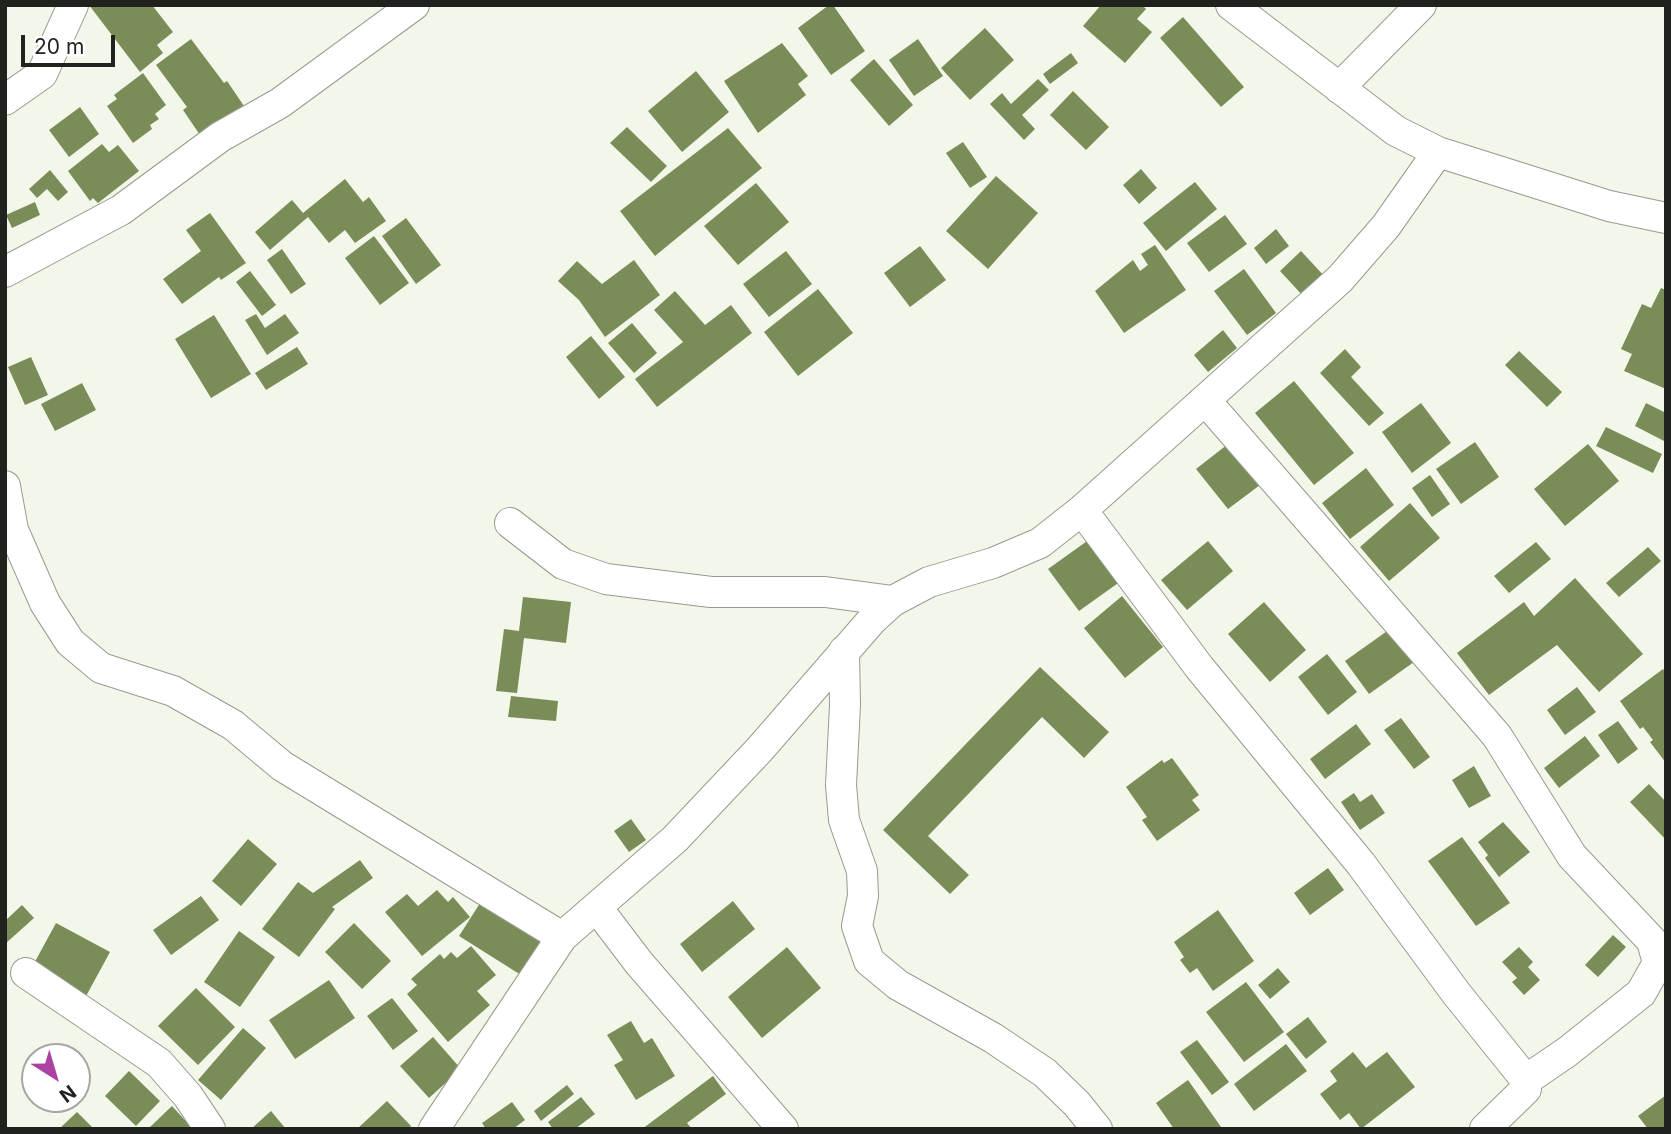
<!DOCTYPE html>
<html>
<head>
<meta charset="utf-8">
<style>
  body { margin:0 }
  #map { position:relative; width:1671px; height:1134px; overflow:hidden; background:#f2f7ea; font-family:Inter,sans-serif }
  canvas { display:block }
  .frame { position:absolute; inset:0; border:7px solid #20221d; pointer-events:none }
  .north { position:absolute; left:21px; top:1043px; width:70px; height:70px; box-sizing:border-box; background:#fff; border:2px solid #a6a7a5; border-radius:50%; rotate:143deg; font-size:19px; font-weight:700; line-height:28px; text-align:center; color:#20221d }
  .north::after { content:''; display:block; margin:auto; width:24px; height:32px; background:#ac42a2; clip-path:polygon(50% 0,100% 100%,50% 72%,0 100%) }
  .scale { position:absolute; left:21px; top:35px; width:94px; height:32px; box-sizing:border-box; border:4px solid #20221d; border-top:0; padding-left:9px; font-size:21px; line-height:24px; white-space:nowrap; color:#20221d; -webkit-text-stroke:5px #fff; paint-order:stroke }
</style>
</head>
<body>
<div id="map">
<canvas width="1671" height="1134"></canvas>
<div class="frame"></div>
<div class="north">N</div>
<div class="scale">20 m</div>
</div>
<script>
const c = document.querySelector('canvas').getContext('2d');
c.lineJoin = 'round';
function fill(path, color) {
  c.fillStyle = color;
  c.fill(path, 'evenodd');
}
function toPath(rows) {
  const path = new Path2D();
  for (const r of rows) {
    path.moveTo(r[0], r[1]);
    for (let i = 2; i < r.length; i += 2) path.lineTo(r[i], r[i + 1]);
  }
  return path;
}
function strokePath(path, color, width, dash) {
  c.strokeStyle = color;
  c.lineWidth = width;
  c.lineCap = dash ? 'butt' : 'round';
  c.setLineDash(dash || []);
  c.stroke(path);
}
fill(toPath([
  [89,5,152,5,173,32,157,45,163,53,140,72],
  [829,5,833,5,865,51,831,75,798,28],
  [1101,5,1142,5,1146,9,1137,19,1152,32,1125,63,1083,26],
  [1183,17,1244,87,1221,107,1160,38],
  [985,28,1014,60,970,100,941,68],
  [191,39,224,83,227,81,244,106,200,135,183,110,187,107,156,65],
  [918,39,943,76,914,96,889,60],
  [782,43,808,76,798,84,806,95,758,133,724,81],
  [1071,53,1078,63,1050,84,1043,74],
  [874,59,913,105,889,126,850,80],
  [696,71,729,112,682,152,648,111],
  [143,73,166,105,155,114,159,119,150,125,152,129,133,143,107,106,117,99,114,95],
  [1038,79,1049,90,1022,115,1035,129,1024,140,990,104,1002,93,1011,104],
  [1073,91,1109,127,1086,150,1050,115],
  [80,107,99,134,69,157,49,130],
  [627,127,667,166,651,182,610,143],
  [728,128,762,168,655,256,620,211],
  [963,142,987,177,970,188,946,153],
  [102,144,109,152,118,145,139,171,98,203,93,198,90,201,68,171],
  [1141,169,1157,188,1139,204,1123,185],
  [50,170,68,192,58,201,47,189,37,198,29,189],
  [996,176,1038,213,988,269,946,231],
  [345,179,363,202,369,197,386,221,355,243,345,230,329,243,308,217,270,250,255,232,292,200,303,213],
  [1195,182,1217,209,1166,251,1143,223],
  [756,183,789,222,738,265,704,226],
  [35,202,40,215,12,228,6,215],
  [210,213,246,263,221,280,219,277,182,304,163,279,201,251,186,230],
  [1225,215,1247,244,1209,272,1187,243],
  [406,218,441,265,416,284,382,236],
  [1276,229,1289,246,1266,264,1254,248],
  [374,236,409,283,380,305,345,258],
  [1155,245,1186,290,1124,333,1095,291,1133,260,1140,271,1148,265,1141,254],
  [920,246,946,280,910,307,884,273],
  [282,249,306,284,291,294,267,260],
  [786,251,812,284,769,317,743,284],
  [1301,251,1326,278,1304,297,1280,271],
  [634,260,660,295,605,337,579,300,558,281,577,261,602,284],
  [1244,269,1276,313,1247,335,1214,291],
  [250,271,276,305,262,316,236,282],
  [1661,288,1666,290,1666,389,1624,371,1632,354,1621,349,1642,304,1651,308],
  [818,289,853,333,798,376,764,332],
  [675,291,705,325,731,305,752,333,657,407,635,379,683,342,654,310],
  [256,314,265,328,285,314,299,333,267,355,245,320],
  [214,315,251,374,211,398,175,339],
  [632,323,657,353,634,373,608,343],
  [1223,330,1237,348,1208,372,1194,355],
  [591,336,625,377,599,399,566,357],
  [297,347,308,364,266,390,255,373],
  [1345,349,1361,367,1351,377,1384,413,1369,426,1320,373],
  [1519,351,1562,392,1547,407,1505,365],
  [31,357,48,395,25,405,8,367],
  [1294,381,1354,453,1314,485,1255,413],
  [82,383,96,410,55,431,41,404],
  [1421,403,1451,443,1412,473,1382,432],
  [1646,403,1666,413,1666,442,1635,426],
  [1606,427,1662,454,1653,473,1596,446],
  [1475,442,1499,477,1461,504,1436,469],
  [1228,444,1260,485,1228,509,1196,469],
  [1588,444,1619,481,1565,526,1534,489],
  [1366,468,1394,505,1350,539,1322,503],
  [1430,475,1450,504,1432,517,1412,488],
  [1410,503,1440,538,1389,581,1360,547],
  [1090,539,1121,581,1079,611,1048,569],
  [1208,541,1233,571,1187,610,1161,580],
  [1536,542,1551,559,1509,593,1494,576],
  [1648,547,1661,561,1619,597,1606,583],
  [1575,578,1643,654,1599,692,1557,645,1489,695,1457,653,1524,602,1534,616],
  [1122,596,1163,647,1125,678,1084,628],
  [523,597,571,602,566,643,524,638,517,693,496,691,504,629,519,631],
  [1264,602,1306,650,1270,682,1228,634],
  [1390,629,1414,662,1369,694,1345,661],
  [1327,654,1357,692,1328,715,1298,677],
  [1040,667,1109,732,1084,758,1042,717,928,836,969,875,950,894,883,830],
  [1663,669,1666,673,1666,763,1650,742,1653,740,1643,727,1640,729,1620,701],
  [1577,687,1596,712,1565,735,1547,710],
  [511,696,558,701,556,721,508,717],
  [1401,718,1430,757,1414,769,1384,730],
  [1618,721,1638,749,1618,764,1598,735],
  [1356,724,1371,744,1325,779,1310,759],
  [1585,736,1600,756,1559,788,1544,768],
  [1172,758,1199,795,1192,800,1200,810,1157,841,1142,820,1147,817,1126,787,1162,760,1164,763],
  [1474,766,1491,796,1469,808,1452,780],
  [1649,784,1666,802,1666,840,1630,802],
  [1354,793,1360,802,1372,794,1385,813,1360,830,1341,802],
  [631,819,646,840,629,852,614,831],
  [1503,822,1530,852,1499,877,1485,858,1488,855,1478,842],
  [1462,837,1510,903,1476,926,1428,861],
  [248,839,277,864,241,906,212,881],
  [360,860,373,878,332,907,335,909,299,957,262,929,298,882,313,893],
  [1328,868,1344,890,1310,915,1294,893],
  [437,890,448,902,453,897,470,917,422,956,385,912,407,894,418,906],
  [201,896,219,920,171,955,153,930],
  [484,897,546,936,521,975,459,936],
  [733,901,755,929,702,972,680,944],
  [22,905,34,918,5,944,5,921],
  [1218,910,1254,961,1213,991,1197,968,1190,973,1180,960,1184,957,1174,942],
  [56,923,110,952,85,998,31,969],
  [354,923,391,961,362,989,325,952],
  [239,931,275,957,240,1007,204,982],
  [1613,935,1626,947,1598,977,1585,965],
  [471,946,496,975,477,991,490,1005,448,1042,407,994,417,985,411,979,440,954,444,959,451,952,457,958],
  [787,947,821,988,762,1038,728,997],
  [1519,947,1533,962,1528,967,1540,980,1524,995,1512,982,1517,978,1502,962],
  [1278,968,1290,982,1270,999,1258,985],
  [329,980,355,1018,295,1059,269,1020],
  [1246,982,1284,1032,1244,1062,1206,1012],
  [196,988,235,1027,198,1065,158,1026],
  [392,998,418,1031,393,1050,367,1016],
  [1308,1017,1327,1042,1306,1059,1286,1034],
  [631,1021,644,1043,652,1038,675,1076,636,1100,614,1065,623,1060,607,1035],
  [243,1028,266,1048,221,1100,198,1080],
  [433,1037,461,1069,429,1098,400,1066],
  [1197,1040,1229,1082,1212,1095,1180,1052],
  [1286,1044,1307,1071,1254,1111,1234,1084],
  [1353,1052,1366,1068,1387,1052,1415,1087,1361,1129,1349,1113,1340,1120,1320,1094,1337,1081,1330,1071],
  [129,1071,160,1101,136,1126,105,1096],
  [713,1076,726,1094,687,1123,692,1129,642,1129],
  [1188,1080,1221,1127,1219,1129,1174,1129,1156,1103],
  [567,1085,574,1094,541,1121,534,1111],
  [1666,1095,1666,1129,1648,1129,1638,1116],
  [581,1097,595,1114,575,1129,553,1129,548,1122],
  [387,1101,411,1126,409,1129,357,1129],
  [512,1102,525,1120,513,1129,486,1129,482,1123],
  [172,1106,193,1129,150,1127],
  [271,1111,286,1129,251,1129],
  [77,1112,94,1129,59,1129]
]), '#7a8d58');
const minor = toPath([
  [1231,5,1396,131,1438,152,1609,206,1666,218],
  [1339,88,1421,5],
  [5,100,42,74,73,5],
  [5,272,121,210,220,137,280,103,414,5],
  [1205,400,1478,714,1497,736,1572,856,1652,941,1658,963,1641,993,1567,1052,1526,1080],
  [5,486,13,530,45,603,70,642,101,668,173,691,233,725,282,766,562,937],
  [1082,510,1199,667,1361,864,1456,993,1526,1080,1526,1089,1485,1129],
  [510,523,563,564,606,579,711,592,825,592,893,601],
  [844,651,845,705,841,785,844,820,862,871,863,896,857,926,869,961,898,985,993,1038,1045,1073,1077,1104,1097,1129],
  [598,909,639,963,783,1129],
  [26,973,159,1063,188,1096,210,1129],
  [434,1129,562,937,675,839,760,749,872,620,893,601,929,582,993,563,1040,543,1082,510,1340,279,1386,226,1438,152]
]);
strokePath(minor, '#979b90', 32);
strokePath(minor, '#fff', 30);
</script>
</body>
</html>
